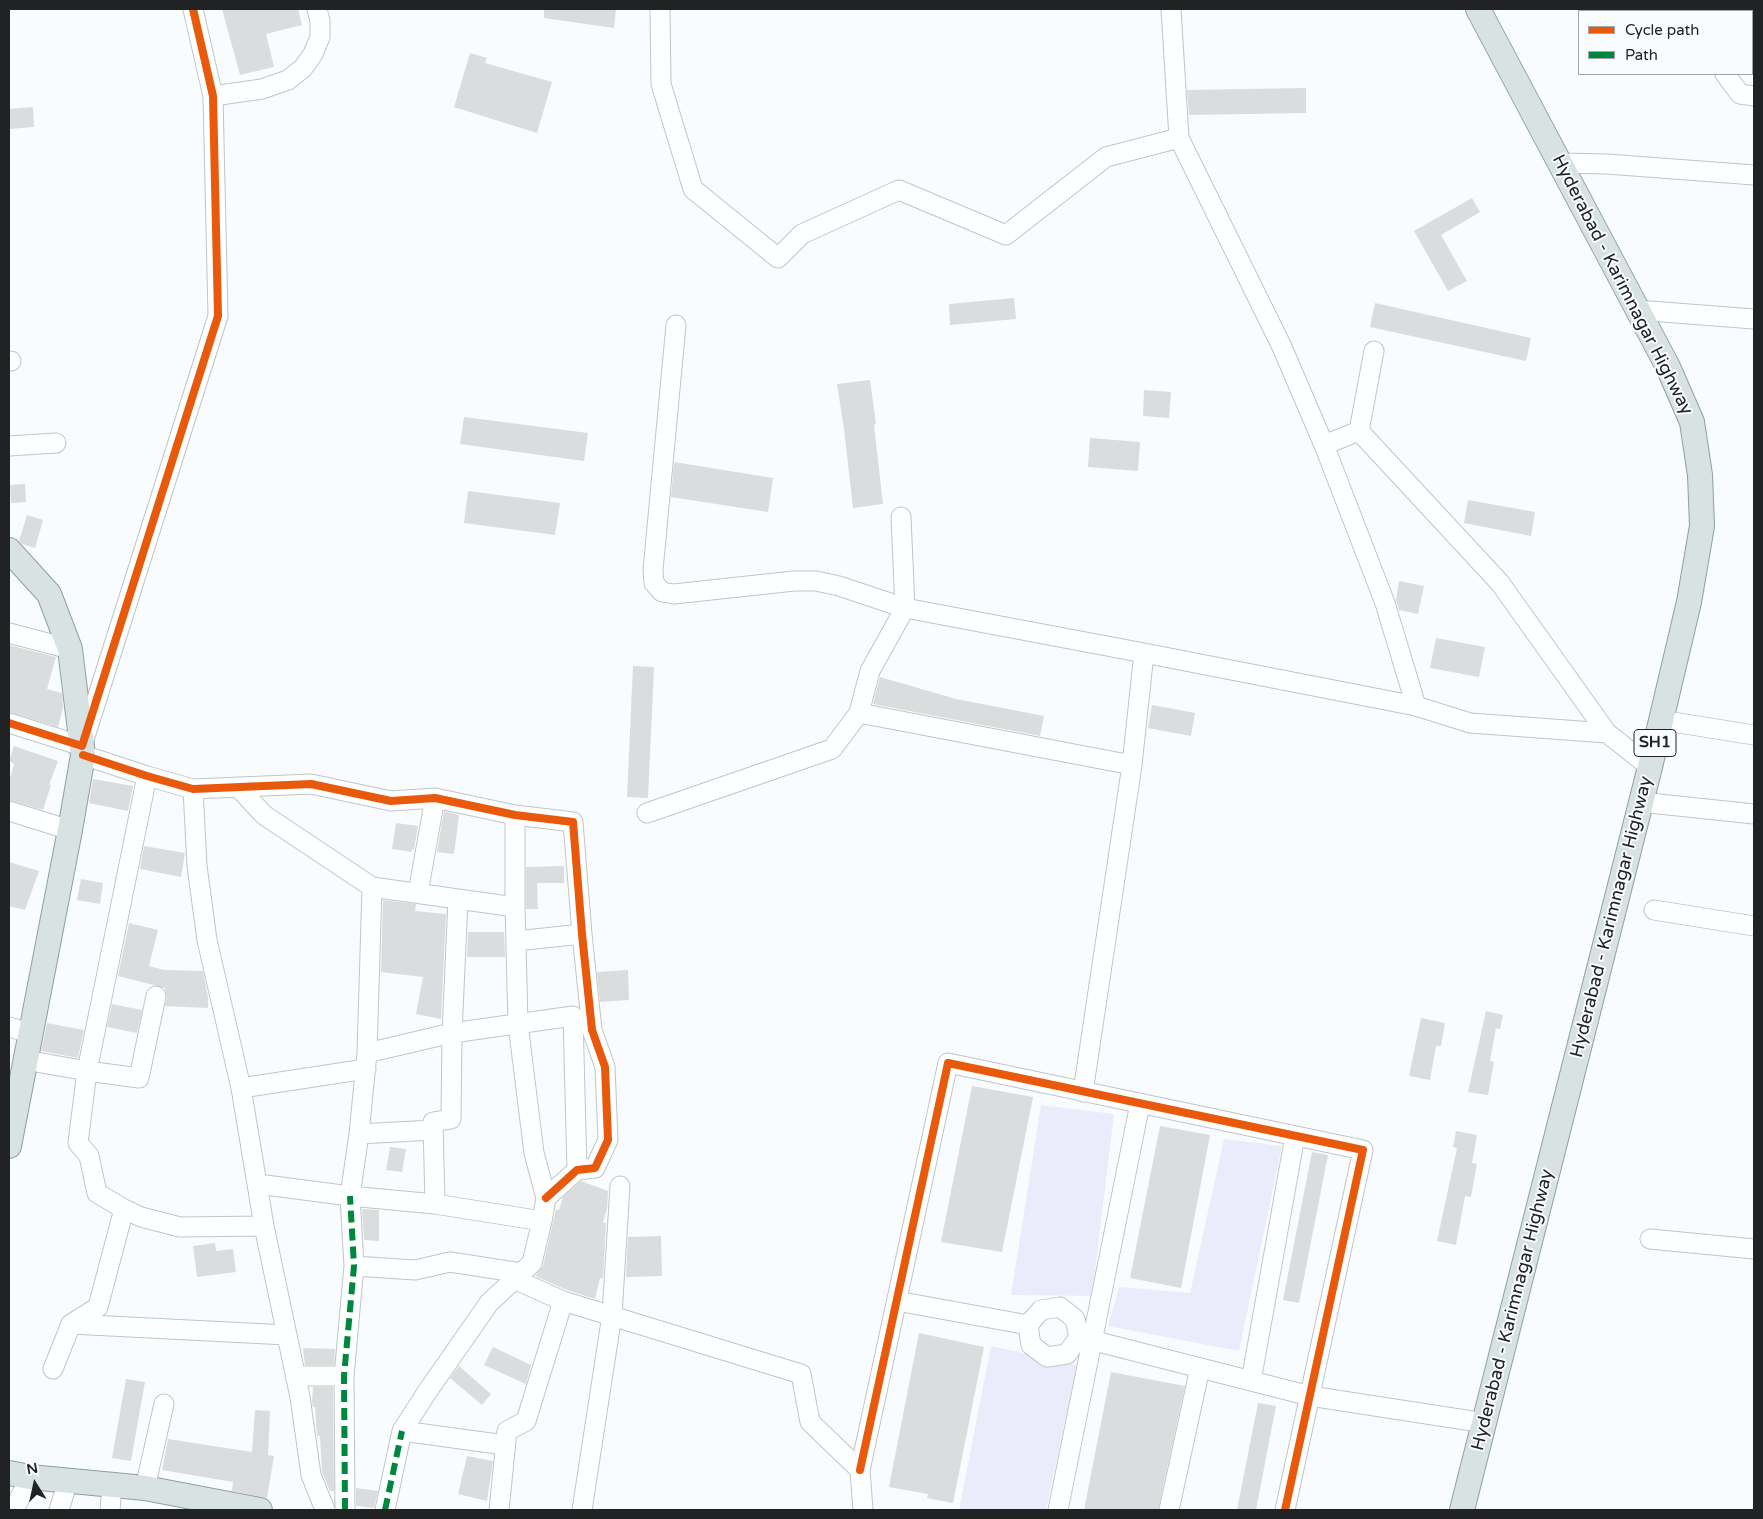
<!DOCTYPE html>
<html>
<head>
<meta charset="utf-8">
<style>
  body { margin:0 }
  #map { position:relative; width:1763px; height:1519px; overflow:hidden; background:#f9fcfe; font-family:"Varela Round",sans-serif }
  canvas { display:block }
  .frame { position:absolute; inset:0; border:10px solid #202223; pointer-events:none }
  .legend { position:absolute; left:1578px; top:10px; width:175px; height:65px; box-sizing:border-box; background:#f8fcff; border:1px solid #a2a5a7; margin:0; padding:6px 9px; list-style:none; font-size:15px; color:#202223 }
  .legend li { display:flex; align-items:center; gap:10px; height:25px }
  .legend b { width:25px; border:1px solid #a2a5a7 }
  .north { position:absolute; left:10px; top:1459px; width:50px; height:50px; -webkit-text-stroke:4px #f8fcff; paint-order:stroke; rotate:350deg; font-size:14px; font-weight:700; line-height:20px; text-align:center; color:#202223 }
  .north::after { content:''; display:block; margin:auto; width:18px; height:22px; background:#202223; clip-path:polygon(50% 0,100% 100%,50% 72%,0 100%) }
</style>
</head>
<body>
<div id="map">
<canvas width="1763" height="1519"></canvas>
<div class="frame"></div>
<ul class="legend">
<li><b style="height:6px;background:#e8590c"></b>Cycle path</li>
<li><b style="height:6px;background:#00873e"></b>Path</li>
</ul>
<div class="north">N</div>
</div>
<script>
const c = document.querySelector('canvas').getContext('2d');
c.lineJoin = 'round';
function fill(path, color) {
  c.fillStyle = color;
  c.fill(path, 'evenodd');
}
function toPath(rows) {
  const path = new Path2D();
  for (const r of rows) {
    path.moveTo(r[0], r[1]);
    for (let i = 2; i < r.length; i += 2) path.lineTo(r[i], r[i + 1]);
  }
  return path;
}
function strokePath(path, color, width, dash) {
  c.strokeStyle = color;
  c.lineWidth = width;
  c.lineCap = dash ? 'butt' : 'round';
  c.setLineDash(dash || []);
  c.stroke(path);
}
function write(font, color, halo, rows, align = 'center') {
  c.font = font + ' "Varela Round",sans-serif';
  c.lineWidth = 4;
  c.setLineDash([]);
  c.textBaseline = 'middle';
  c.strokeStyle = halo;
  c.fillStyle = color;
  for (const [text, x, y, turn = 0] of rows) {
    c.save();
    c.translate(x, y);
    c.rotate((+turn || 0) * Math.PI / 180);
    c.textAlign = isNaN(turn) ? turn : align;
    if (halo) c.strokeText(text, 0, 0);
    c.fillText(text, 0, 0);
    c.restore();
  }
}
fill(toPath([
  [1041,1105,1114,1114,1092,1296,1011,1295],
  [1224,1139,1282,1146,1239,1351,1108,1326,1119,1287,1190,1293],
  [991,1346,1077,1365,1046,1510,959,1510]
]), '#ebecfb');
fill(toPath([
  [222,9,298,9,302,25,266,34,274,67,240,75],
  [544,9,616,9,614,28,544,18],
  [470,53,487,58,485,63,552,82,537,133,454,107],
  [1306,88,1306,113,1189,115,1187,90],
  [33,107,34,127,9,129,9,109],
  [1472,198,1480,212,1441,235,1467,281,1448,291,1414,231],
  [1014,298,1016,319,950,325,949,304],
  [1375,303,1531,338,1526,361,1370,327],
  [870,380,876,424,874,425,883,504,853,508,844,429,837,384],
  [1144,390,1171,392,1169,418,1143,416],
  [464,417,588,433,584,461,460,444],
  [1090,438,1140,442,1138,471,1088,467],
  [674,462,773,478,768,512,671,497],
  [25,484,26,502,11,503,10,485],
  [468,491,560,503,555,535,464,523],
  [1468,500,1535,512,1531,536,1464,523],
  [27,515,43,520,35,548,22,544,19,541],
  [1399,581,1424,586,1418,614,1399,610,1396,600],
  [1436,638,1485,647,1479,677,1430,668],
  [9,645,56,657,47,689,62,693,63,708,58,727,9,712],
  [633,666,654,667,648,798,627,797],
  [880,677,956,699,1044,716,1040,736,873,704],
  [1152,705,1195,713,1191,736,1148,728],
  [14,746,58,761,49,785,51,785,43,810,9,800,9,781,14,764,9,761],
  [93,779,133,786,128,811,89,803],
  [444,811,459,815,454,854,437,852],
  [396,823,418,826,414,849,412,849,412,852,392,849],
  [144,846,185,853,181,877,140,869],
  [9,862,39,871,25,910,9,906],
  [564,866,564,883,537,883,538,909,526,909,526,867],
  [81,879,103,883,100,904,77,900],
  [383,900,416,904,415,911,446,914,441,1019,416,1014,423,977,381,972],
  [129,923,158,930,149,966,164,970,203,971,208,997,208,1008,165,1006,167,998,165,988,118,976],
  [468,932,504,932,505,957,467,957],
  [628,970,629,1000,600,1002,597,972],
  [112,1004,142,1010,137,1033,107,1027],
  [1486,1011,1503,1015,1500,1029,1496,1028,1490,1061,1494,1062,1488,1095,1468,1092],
  [1421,1018,1445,1023,1441,1046,1436,1046,1430,1080,1409,1076],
  [47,1023,84,1030,78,1058,41,1051],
  [972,1086,1033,1097,1002,1252,941,1242],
  [1160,1126,1210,1135,1181,1288,1130,1278],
  [1456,1131,1477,1135,1472,1163,1477,1164,1471,1197,1465,1196,1456,1245,1437,1241,1457,1148,1453,1147],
  [390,1147,406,1149,402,1172,386,1170],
  [1312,1152,1328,1155,1299,1303,1283,1300],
  [581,1181,608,1191,607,1209,603,1222,606,1223,603,1278,600,1278,595,1299,567,1290,535,1276,543,1266,556,1209,559,1210,563,1197],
  [362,1209,379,1210,379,1241,364,1240],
  [661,1236,662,1276,626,1277,628,1237],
  [215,1243,216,1251,233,1249,236,1272,197,1277,193,1246],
  [919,1333,984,1347,953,1503,927,1498,928,1494,889,1487],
  [493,1347,531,1365,526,1384,484,1365],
  [303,1348,335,1349,334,1365,305,1365],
  [459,1366,491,1394,482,1405,450,1378],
  [1111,1372,1185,1386,1158,1510,1084,1510],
  [126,1379,145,1382,131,1461,112,1458],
  [313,1387,333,1387,334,1491,330,1491,322,1472,320,1436,317,1436,315,1407,313,1407,312,1403],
  [1258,1403,1276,1406,1256,1510,1237,1510],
  [255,1410,270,1411,268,1455,274,1456,267,1498,232,1491,233,1482,162,1470,168,1439,252,1452],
  [467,1456,493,1461,487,1501,458,1494],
  [356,1488,378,1491,374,1508,356,1506]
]), '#dadcde');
const minor = toPath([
  [660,9,661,84,693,189,778,258,802,234,899,190,1006,235,1106,157,1179,138,1282,347,1324,445,1385,603,1416,706,1470,723,1607,733,1650,767],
  [1171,9,1179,138],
  [1638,9,1640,11],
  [1725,74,1740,94,1754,96],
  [213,96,262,89,288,80,303,68,313,54,320,37,320,21,317,9],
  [1560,163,1607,164,1754,175],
  [1637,310,1754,319],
  [676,325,653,570,654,583,662,592,674,594,794,581,816,581,839,586,905,608,870,671,859,713,1132,765],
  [9,361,11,361],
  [1359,431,1500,583,1607,733],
  [1324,445,1359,431,1374,351],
  [9,446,56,443],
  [901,517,905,608,1144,653,1416,706],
  [9,633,70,649],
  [1660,720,1754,735],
  [9,723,82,746,218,316,213,96,193,9],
  [83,755,147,776,193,789,311,784,391,801,435,798,515,815,573,822,582,934,592,1030,605,1067,608,1140,595,1168,577,1170,546,1198],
  [147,776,87,1071,78,1143,89,1156,97,1193,124,1209,141,1217,180,1227,264,1226],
  [238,787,264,815,372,887],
  [193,789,197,866,207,940,241,1088,264,1226,300,1397,311,1475,325,1510],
  [1640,802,1754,814],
  [9,811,70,830],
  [647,813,832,749,859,713],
  [418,893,435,798],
  [1654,910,1754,926],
  [516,941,582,934],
  [9,1027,30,1033],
  [367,1053,452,1033,573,1016,577,1170],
  [25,1060,87,1071,139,1078,156,996],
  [241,1088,366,1069],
  [1083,1092,1132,765,1144,653],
  [359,1134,433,1130],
  [258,1184,350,1196,435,1204,542,1221],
  [435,1204,433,1122,451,1119,452,1033,458,900],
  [1650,1239,1754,1249],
  [354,1266,415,1270,450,1262,521,1273],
  [514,1279,563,1301,801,1374,810,1422,860,1470,863,1510],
  [897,1301,1028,1325],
  [1060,1307,1075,1319,1079,1337,1067,1354,1047,1357,1031,1345,1028,1325,1041,1310,1060,1307],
  [71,1324,287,1335],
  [1079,1337,1310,1396,1485,1423],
  [53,1369,71,1324,98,1307,124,1209],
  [295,1376,344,1376],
  [1251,1381,1295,1136],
  [402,1431,505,1445],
  [860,1470,948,1063,1363,1150,1285,1510],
  [145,1488,164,1404],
  [14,1510,30,1477],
  [59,1510,68,1481],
  [110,1510,112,1485],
  [345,1510,344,1376,354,1266,350,1196,359,1134,367,1053,372,887,515,907],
  [385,1510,402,1431,427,1392,489,1303,532,1263,542,1221,546,1198,534,1153,518,1024,515,907,515,815],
  [499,1510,507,1431,526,1421,563,1301],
  [582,1510,612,1315,620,1186],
  [1058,1510,1140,1104],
  [1169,1510,1200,1368]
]);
const major = toPath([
  [9,550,49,594,70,649,83,755,70,830,9,1146],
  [9,1473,30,1477,145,1488,260,1510],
  [1462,1510,1650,767,1689,602,1702,526,1700,475,1692,422,1668,367,1478,9]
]);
strokePath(minor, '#c2c4c6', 21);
strokePath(major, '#8ea0a3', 26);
strokePath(minor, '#feffff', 19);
strokePath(major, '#d8e2e3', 24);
strokePath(toPath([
  [345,1510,344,1376,354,1266,350,1196],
  [385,1510,402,1431]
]), '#00873e', 6, [12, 6]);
strokePath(toPath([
  [9,723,82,746,218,316,213,96,193,9],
  [83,755,147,776,193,789,311,784,391,801,435,798,515,815,573,822,582,934,592,1030,605,1067,608,1140,595,1168,577,1170,546,1198],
  [860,1470,948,1063,1363,1150,1285,1510]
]), '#e8590c', 8);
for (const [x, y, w] of [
  [1655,743,42]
]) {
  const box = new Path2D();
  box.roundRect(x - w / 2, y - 13.5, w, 27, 4);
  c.fillStyle = '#f8fcff';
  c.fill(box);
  strokePath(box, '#202223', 1);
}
write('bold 16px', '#202223', null, [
  ["SH1",1655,743]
]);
write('18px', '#202223', '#f8fcff', [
  ["Hyderabad - Karimnagar Highway",1622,285,63],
  ["Hyderabad - Karimnagar Highway",1612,917,-76],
  ["Hyderabad - Karimnagar Highway",1513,1310,-76]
]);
</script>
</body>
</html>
